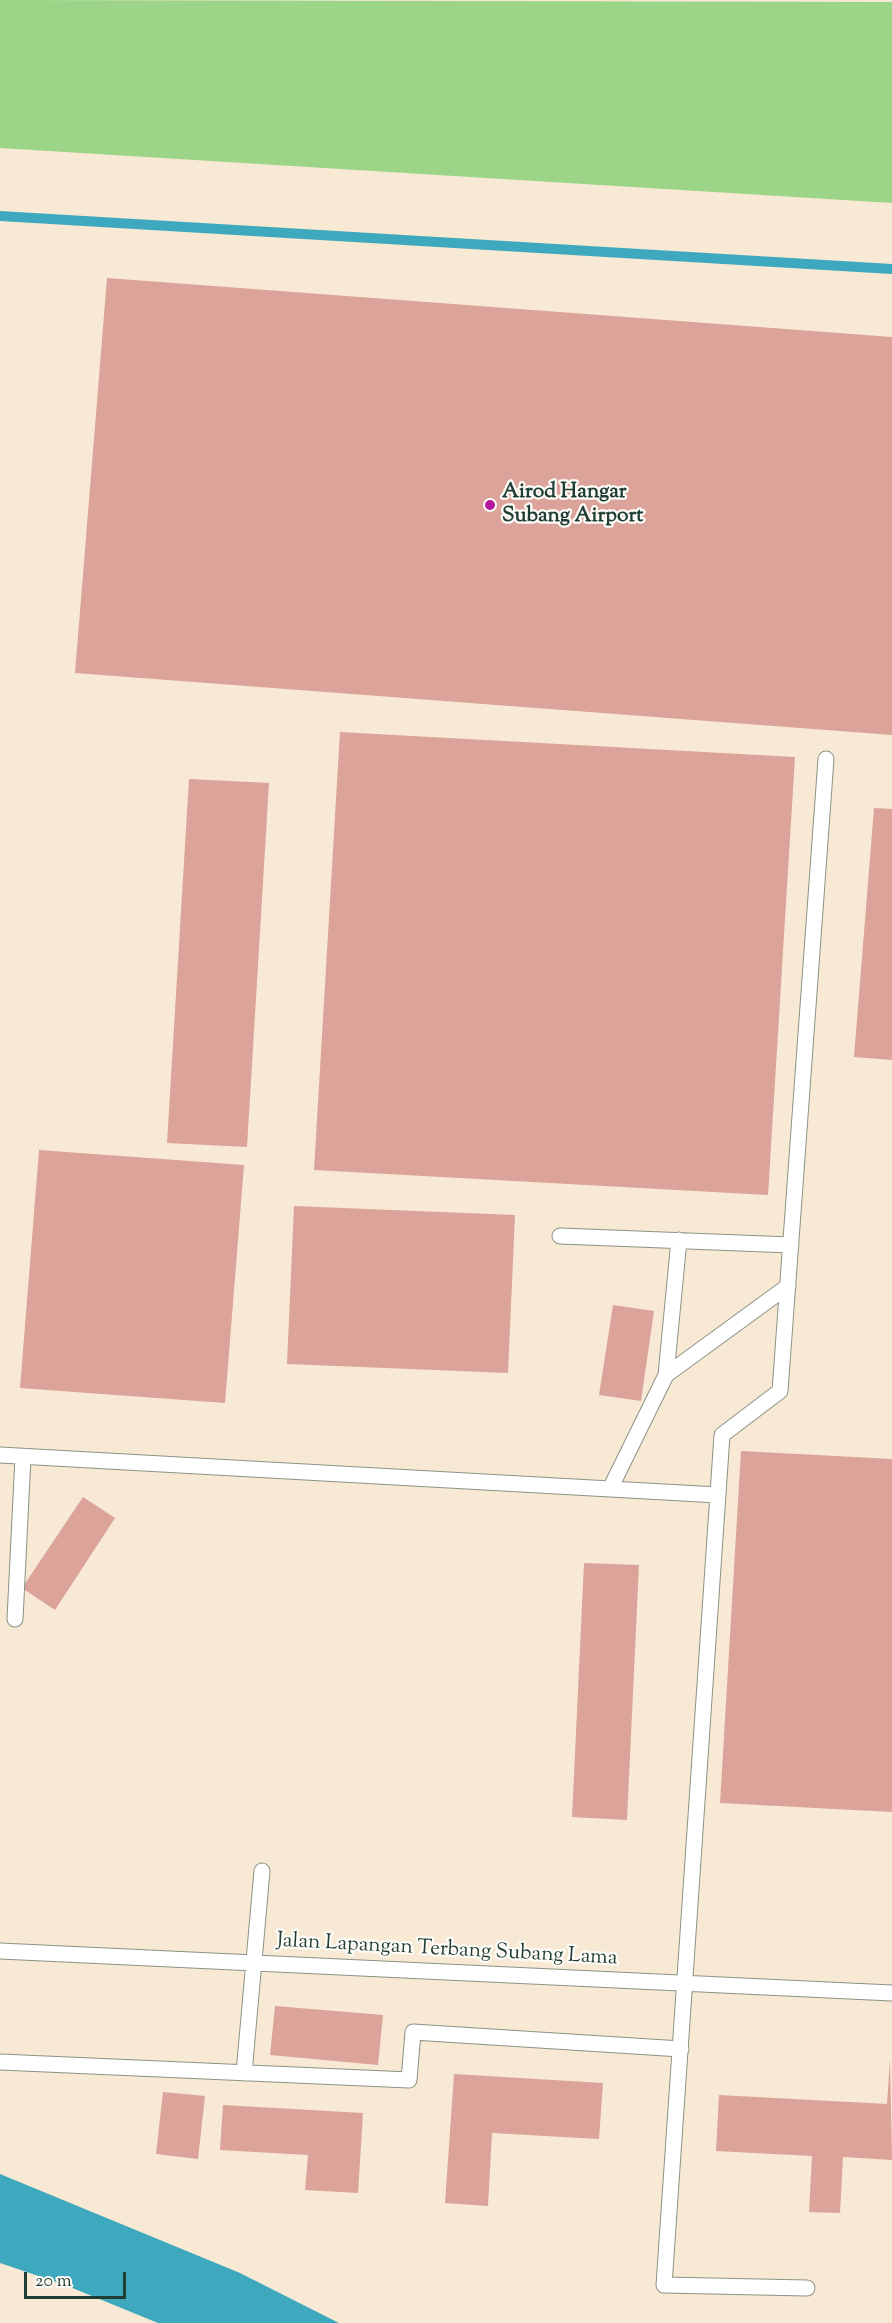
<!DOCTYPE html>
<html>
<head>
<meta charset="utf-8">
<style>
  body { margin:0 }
  #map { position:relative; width:892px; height:2323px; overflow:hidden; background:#f7e9d4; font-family:"Sorts Mill Goudy",serif }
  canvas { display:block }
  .scale { position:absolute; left:24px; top:2272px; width:102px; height:27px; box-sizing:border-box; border:3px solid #1f3d34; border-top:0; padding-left:8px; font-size:18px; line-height:21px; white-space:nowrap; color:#1f3d34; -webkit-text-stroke:4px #fdfcf7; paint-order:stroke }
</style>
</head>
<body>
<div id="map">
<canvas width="892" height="2323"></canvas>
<div class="scale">20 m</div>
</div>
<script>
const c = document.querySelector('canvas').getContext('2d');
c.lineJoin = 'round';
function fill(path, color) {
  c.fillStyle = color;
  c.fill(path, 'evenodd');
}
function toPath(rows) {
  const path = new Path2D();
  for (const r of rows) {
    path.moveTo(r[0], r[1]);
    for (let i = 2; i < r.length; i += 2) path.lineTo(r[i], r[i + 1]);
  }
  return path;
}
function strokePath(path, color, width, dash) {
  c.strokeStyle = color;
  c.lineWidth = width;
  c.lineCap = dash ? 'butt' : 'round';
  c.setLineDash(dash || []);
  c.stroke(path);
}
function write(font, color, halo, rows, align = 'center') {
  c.font = font + ' "Sorts Mill Goudy",serif';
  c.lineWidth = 4.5;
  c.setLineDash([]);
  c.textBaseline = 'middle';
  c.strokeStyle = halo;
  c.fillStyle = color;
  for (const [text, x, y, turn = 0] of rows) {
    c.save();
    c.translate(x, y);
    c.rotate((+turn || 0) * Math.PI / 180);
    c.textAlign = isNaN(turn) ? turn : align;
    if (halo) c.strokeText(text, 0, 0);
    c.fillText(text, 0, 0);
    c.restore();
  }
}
fill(toPath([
  [0,0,892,2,892,203,0,148]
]), '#9cd588');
fill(toPath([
  [0,2174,240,2273,339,2323,158,2323,65,2285,0,2263]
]), '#3ea9be');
strokePath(toPath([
  [0,216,892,269]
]), '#3ea9be', 10);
fill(toPath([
  [107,278,892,337,892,735,75,673],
  [340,732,795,757,768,1195,314,1170],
  [189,779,269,783,247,1147,167,1143],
  [874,808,892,809,892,1060,854,1057],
  [39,1150,244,1165,225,1403,20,1388],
  [294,1206,515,1215,508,1373,287,1364],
  [613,1305,654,1311,641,1401,599,1395],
  [741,1451,892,1459,892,1812,720,1803],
  [83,1497,115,1518,55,1610,22,1588],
  [584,1563,639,1565,627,1820,572,1817],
  [275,2006,383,2015,378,2065,270,2055],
  [890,2059,892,2160,843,2157,840,2213,809,2212,812,2156,716,2151,719,2095,887,2104],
  [454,2074,603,2083,599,2139,492,2133,488,2206,445,2203],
  [163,2092,205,2096,198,2159,156,2154],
  [223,2105,363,2113,358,2193,305,2190,308,2155,220,2150]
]), '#dca39b');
const lane = toPath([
  [560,1236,791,1245],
  [666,1375,679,1240],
  [0,1455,718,1495],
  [610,1489,666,1375,788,1286],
  [15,1619,23,1457],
  [0,1951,892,1993],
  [0,2062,409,2080,413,2032,681,2049],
  [244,2073,262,1871],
  [807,2288,664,2285,722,1435,780,1391,826,759]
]);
strokePath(lane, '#8b9384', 17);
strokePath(lane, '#fff', 15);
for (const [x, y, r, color] of [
  [490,505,6,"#b5179e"]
]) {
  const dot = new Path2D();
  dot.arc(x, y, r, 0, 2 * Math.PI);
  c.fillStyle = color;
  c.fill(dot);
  strokePath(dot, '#fdfcf7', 2);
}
write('bold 21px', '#1f3d34', '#fdfcf7', [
  ["Airod Hangar",502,493],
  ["Subang Airport",502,517]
], 'left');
write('21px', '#1f3d34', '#fdfcf7', [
  ["Jalan Lapangan Terbang Subang Lama",447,1951,3]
]);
</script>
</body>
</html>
